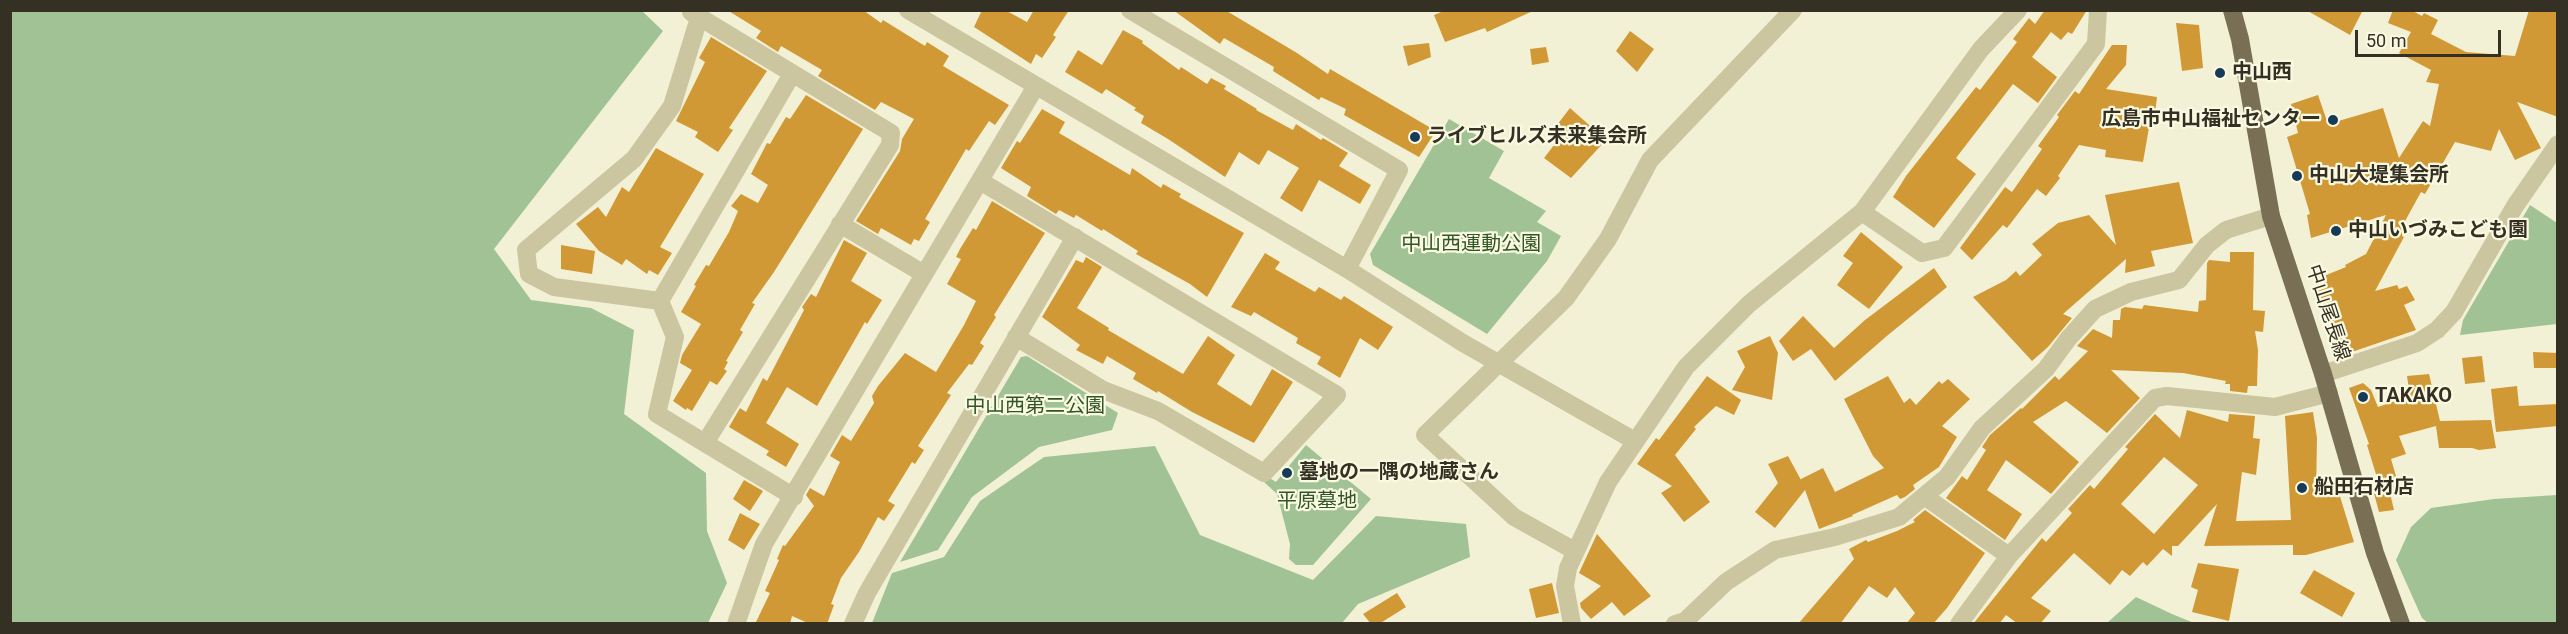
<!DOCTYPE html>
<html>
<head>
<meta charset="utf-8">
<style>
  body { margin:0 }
  #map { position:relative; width:2568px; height:634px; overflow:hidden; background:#f3f1d5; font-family:Roboto,sans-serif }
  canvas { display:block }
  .frame { position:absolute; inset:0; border:12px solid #353024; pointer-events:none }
  .scale { position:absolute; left:2355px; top:30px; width:146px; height:27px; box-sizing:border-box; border:3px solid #353024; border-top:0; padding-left:8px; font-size:18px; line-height:21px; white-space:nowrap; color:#353024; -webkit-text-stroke:4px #faf9e1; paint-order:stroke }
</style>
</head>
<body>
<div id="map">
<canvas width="2568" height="634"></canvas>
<div class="frame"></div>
<div class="scale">50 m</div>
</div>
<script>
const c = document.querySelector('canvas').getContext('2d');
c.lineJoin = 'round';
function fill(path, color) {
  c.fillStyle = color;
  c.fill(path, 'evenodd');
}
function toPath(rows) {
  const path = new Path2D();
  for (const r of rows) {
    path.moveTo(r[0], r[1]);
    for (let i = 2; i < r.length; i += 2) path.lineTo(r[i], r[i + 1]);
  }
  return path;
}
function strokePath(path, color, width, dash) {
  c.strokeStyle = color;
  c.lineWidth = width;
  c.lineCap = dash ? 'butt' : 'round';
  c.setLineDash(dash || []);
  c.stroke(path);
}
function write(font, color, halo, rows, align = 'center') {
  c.font = font + ' Roboto,"Noto Sans JP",sans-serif';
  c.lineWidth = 4.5;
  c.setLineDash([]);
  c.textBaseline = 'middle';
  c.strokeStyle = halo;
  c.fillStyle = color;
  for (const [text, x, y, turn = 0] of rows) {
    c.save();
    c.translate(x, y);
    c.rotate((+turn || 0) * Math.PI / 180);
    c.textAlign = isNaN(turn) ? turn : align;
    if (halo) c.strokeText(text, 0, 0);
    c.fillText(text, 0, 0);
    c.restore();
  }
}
fill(toPath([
  [10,11,642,11,663,31,494,249,531,300,591,308,634,330,624,414,706,473,707,531,727,583,708,623,11,623],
  [1449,119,1504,151,1489,178,1546,211,1537,222,1561,236,1547,261,1487,334,1373,265,1370,254],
  [2530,205,2557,223,2557,324,2460,335,2463,320],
  [1027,356,1118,413,1112,430,1039,447,972,497,938,550,900,562,1021,357],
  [1306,445,1371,499,1313,565,1296,565,1289,559,1290,544,1277,494,1264,482,1268,477,1276,482],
  [1155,446,1200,535,1313,580,1376,516,1466,524,1470,557,1358,604,1342,623,872,623,892,573,944,557,980,501,1044,457],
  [2557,495,2557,623,2429,624,2422,618,2396,560,2411,527,2431,508,2494,499],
  [2136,597,2172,614,2194,623,2107,623]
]), '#a0c294');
fill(toPath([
  [727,10,863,10,881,23,883,20,925,46,927,42,949,56,943,66,1009,105,995,125,989,121,969,151,966,149,925,219,930,222,919,241,914,239,911,245,881,228,878,234,856,221,900,151,902,139,914,119,881,102,875,110,818,76,822,70,781,46,778,52,756,38,761,31],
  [982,10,1005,10,1027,22,1034,10,1069,10,1053,35,1056,37,1042,58,1036,54,1031,64,974,27],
  [1173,10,1225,10,1297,53,1328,74,1330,69,1436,131,1419,157,1344,115,1346,109,1321,97,1319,100,1273,71,1274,67,1224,38,1220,44],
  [1446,10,1535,10,1487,32,1485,28,1445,42,1434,15],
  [2045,10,2087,10,2072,34,2068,32,2061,40,2051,32,2032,57,2057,77,2038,103,2013,84,1956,158,1976,174,1934,228,1893,197,1906,176,1976,87,1980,90,2017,42,2013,39,2029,18,2035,24],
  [2306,10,2363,10,2350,35],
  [2393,10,2411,10,2422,16,2424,13,2438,20,2431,34,2466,52,2515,56,2529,10,2558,10,2558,117,2517,102,2541,148,2515,160,2499,129,2491,151,2455,142,2425,194,2421,192,2404,223,2408,226,2402,236,2404,237,2375,291,2397,285,2399,289,2407,286,2415,300,2404,305,2416,330,2346,354,2344,349,2341,349,2314,280,2346,267,2345,265,2366,254,2386,215,2311,238,2307,215,2310,214,2287,137,2298,133,2291,104,2318,95,2328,124,2383,108,2399,158,2423,121,2430,126,2439,84,2426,82,2431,70,2399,53,2411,32,2388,23],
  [2176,23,2199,25,2203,68,2182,71],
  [1123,30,1143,41,1142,43,1179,70,1181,67,1207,84,1211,78,1226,86,1224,89,1257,109,1256,110,1293,130,1296,124,1321,140,1323,138,1348,153,1339,166,1371,185,1360,204,1319,180,1302,212,1280,198,1299,168,1268,150,1259,165,1239,152,1225,177,1168,139,1141,123,1144,116,1134,110,1136,108,1106,89,1102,94,1065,72,1078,50,1102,65],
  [1630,31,1654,49,1637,72,1616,51],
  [711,37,767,71,729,128,733,130,718,152,695,137,698,132,676,121,705,62,699,58],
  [1429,43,1431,57,1408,66,1403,46],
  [2112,45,2127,45,2126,65,2106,89,2157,97,2154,122,2150,122,2143,162,2105,157,2106,150,2079,145,2058,176,2060,178,2046,196,2037,189,2007,228,2003,225,1972,260,1960,248,2005,187,2012,192,2042,149,2038,146,2059,117,2057,115,2075,91,2079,94],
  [1546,47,1549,62,1532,65,1530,49],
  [806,95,863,129,774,272,752,303,755,304,740,330,743,332,726,361,728,362,724,369,727,371,717,385,710,381,692,411,687,408,686,410,673,401,692,370,680,363,682,355,701,324,681,312,696,286,694,285,706,265,709,266,729,232,738,211,731,206,741,194,758,203,768,185,751,174,767,143,770,144,786,117,790,119],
  [1570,108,1606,140,1571,178,1544,158,1561,136,1554,129],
  [1042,109,1065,122,1059,133,1130,175,1132,168,1161,188,1163,184,1181,194,1179,197,1244,233,1207,297,1190,284,1136,254,1138,251,1103,229,1102,231,1076,215,1074,218,1059,210,1056,214,1027,196,1031,187,1001,168,1017,141,1020,143],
  [656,148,704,174,660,247,672,253,658,275,649,270,647,274,626,259,622,265,599,251,576,224,598,207,606,217,622,187,629,192],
  [2179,182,2193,243,2151,251,2155,266,2125,273,2126,259,2063,314,2072,318,2048,347,2032,361,1973,297,2006,280,2016,271,2020,276,2042,255,2032,244,2058,223,2089,215,2116,245,2105,195],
  [992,201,1045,233,994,315,996,317,980,343,984,346,972,365,969,364,947,393,951,395,918,446,924,450,915,464,912,462,888,501,895,505,884,521,878,517,859,552,841,578,831,604,834,605,827,624,810,624,792,616,790,624,755,624,770,593,765,591,779,560,777,559,783,545,785,546,814,506,806,495,810,488,824,496,840,462,830,456,842,435,851,441,874,403,872,396,878,386,905,353,936,372,964,325,976,301,947,284,961,259,956,257,960,249,973,228,976,230],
  [1861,232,1903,267,1869,309,1837,285,1853,263,1843,256],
  [844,240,867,253,851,281,882,300,867,324,865,322,817,406,787,387,766,423,799,444,786,467,766,455,769,451,729,427,740,408,746,412,763,378,767,381,804,310,802,307,811,294,816,297],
  [561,245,595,251,592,274,561,269],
  [2230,252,2254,252,2253,310,2265,311,2263,332,2255,331,2258,350,2257,386,2248,386,2247,393,2230,391,2230,384,2225,384,2226,381,2183,373,2111,370,2140,398,2107,433,2066,401,2033,422,2079,462,2051,494,2006,460,1987,490,2022,514,2005,540,1946,498,1962,476,1967,480,1986,450,1982,447,1990,435,2021,408,2022,409,2055,376,2059,380,2088,351,2077,346,2093,329,2112,338,2113,320,2120,320,2121,309,2125,307,2142,309,2144,305,2198,312,2199,301,2206,300,2207,263,2209,260,2230,262],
  [1265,253,1280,262,1275,269,1315,292,1319,287,1341,300,1344,296,1393,327,1378,350,1360,338,1340,378,1317,364,1321,357,1296,343,1298,338,1254,312,1251,316,1231,307],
  [1086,257,1102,267,1077,308,1109,328,1108,330,1183,374,1208,336,1235,355,1217,384,1251,406,1272,369,1293,382,1254,443,1192,412,1158,391,1157,393,1133,379,1136,373,1107,356,1103,364,1076,350,1080,345,1042,317,1076,260,1083,263],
  [1934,268,1947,287,1888,335,1835,381,1811,349,1793,361,1779,341,1803,316,1834,348,1865,320],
  [1770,336,1778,353,1772,400,1732,390,1745,367,1737,351],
  [2533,352,2558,353,2558,368,2534,368],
  [2482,356,2485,382,2465,384,2462,358],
  [2429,374,2440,421,2491,420,2496,448,2479,450,2472,448,2439,448,2436,426,2399,436,2406,454,2391,459,2400,490,2390,493,2394,510,2379,512,2372,486,2379,484,2367,445,2369,444,2349,388,2363,383,2371,390,2378,407,2410,396,2407,376],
  [1707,376,1741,400,1734,415,1716,406,1694,427,1696,429,1675,455,1710,502,1684,522,1661,493,1672,486,1637,464,1656,438,1659,440],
  [1888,376,1904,403,1910,398,1916,405,1939,381,1942,384,1948,379,1970,399,1942,426,1957,437,1939,467,1913,485,1915,489,1905,497,1900,499,1897,495,1852,515,1853,516,1819,529,1805,490,1775,528,1755,512,1778,483,1768,464,1788,456,1801,480,1801,479,1823,468,1835,492,1884,468,1873,456,1844,399],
  [2517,386,2519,406,2558,404,2558,426,2496,432,2491,389],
  [2187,410,2228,422,2229,414,2255,416,2253,438,2260,439,2256,475,2242,472,2236,521,2291,520,2285,416,2313,412,2317,438,2316,496,2338,490,2354,542,2306,555,2293,555,2293,545,2204,546,2217,504,2178,546,2172,546,2172,556,2163,549,2147,566,2143,562,2130,576,2122,570,2110,585,2074,553,2031,598,2051,611,2040,624,2018,624,2006,615,1999,624,1973,624,2042,538,2046,542,2072,513,2068,509,2090,485,2094,489,2128,449,2125,447,2155,414,2180,438],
  [2164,457,2198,485,2154,534,2121,504],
  [744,480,763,491,750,511,733,499],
  [1925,510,1985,553,1947,608,1933,624,1906,624,1915,613,1895,587,1887,598,1869,586,1840,624,1798,624,1854,559,1849,549,1866,540,1868,542,1897,531,1915,522,1913,520],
  [740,513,760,524,744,550,728,540],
  [1597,534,1651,596,1624,616,1612,602,1591,619,1581,608,1580,603,1601,586,1579,573],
  [2198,563,2239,569,2229,621,2192,612,2198,590,2191,587],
  [2314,570,2355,593,2342,617,2300,593],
  [1552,583,1559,613,1536,618,1529,589],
  [1397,593,1406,607,1379,624,1371,624,1363,614]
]), '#d19935');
strokePath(toPath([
  [908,10,1347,269,1463,343,1635,441],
  [1130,10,1399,170,1347,269],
  [691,12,891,133,890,145,705,443],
  [699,18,672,106,634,159,526,250,529,274,554,287,660,301,675,337,657,414,794,497],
  [980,181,1337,395,1264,473,1158,411,1103,390,1016,337],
  [1862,212,1922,253,1944,248,2096,44,2098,10],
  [840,224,924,274],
  [660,301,792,74],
  [2323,374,2417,343,2437,330,2454,312,2515,206,2558,144],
  [1924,496,2009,556],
  [1575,551,1514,517,1425,435,1566,298,1608,239,1650,160,1793,10],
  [736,624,764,544,1036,86],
  [853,624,867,593,1075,237],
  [1572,624,1565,586,1568,568,1608,482,1686,367,1749,304,1862,212,1981,49,2018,10],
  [1675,624,1685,621,1726,582,1775,550,1835,537,1899,517,1947,477,1982,428,2046,369,2068,339,2095,309,2131,292,2179,280,2207,245,2226,230,2271,216],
  [1959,624,2009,556,2155,398,2167,396,2275,407,2329,393]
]), '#cbc5a0', 18);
strokePath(toPath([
  [2232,10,2240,39,2271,216,2323,374,2375,553,2401,624]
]), '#786f54', 18);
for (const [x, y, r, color] of [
  [2220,73,6,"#173a59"],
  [2333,120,6,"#173a59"],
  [1415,137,6,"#173a59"],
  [2297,176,6,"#173a59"],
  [2336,231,6,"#173a59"],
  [2363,397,6,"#173a59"],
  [1287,473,6,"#173a59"],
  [2302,488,6,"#173a59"]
]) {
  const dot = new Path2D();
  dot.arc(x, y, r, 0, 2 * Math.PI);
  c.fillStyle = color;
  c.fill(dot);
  strokePath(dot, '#faf9e1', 2);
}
write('bold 20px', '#353024', '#faf9e1', [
  ["中山西",2232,73],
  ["広島市中山福祉センター",2321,120,"right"],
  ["ライブヒルズ未来集会所",1427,137],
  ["中山大堤集会所",2309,176],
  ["中山いづみこども園",2348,231],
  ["TAKAKO",2375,397],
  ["墓地の一隅の地蔵さん",1299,473],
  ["船田石材店",2314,488]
], 'left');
write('20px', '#315526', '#faf9e1', [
  ["中山西運動公園",1471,245],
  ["中山西第二公園",1035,407],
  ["平原墓地",1317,502]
]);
write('20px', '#353024', '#faf9e1', [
  ["中山尾長線",2327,313,72]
]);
</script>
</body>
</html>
